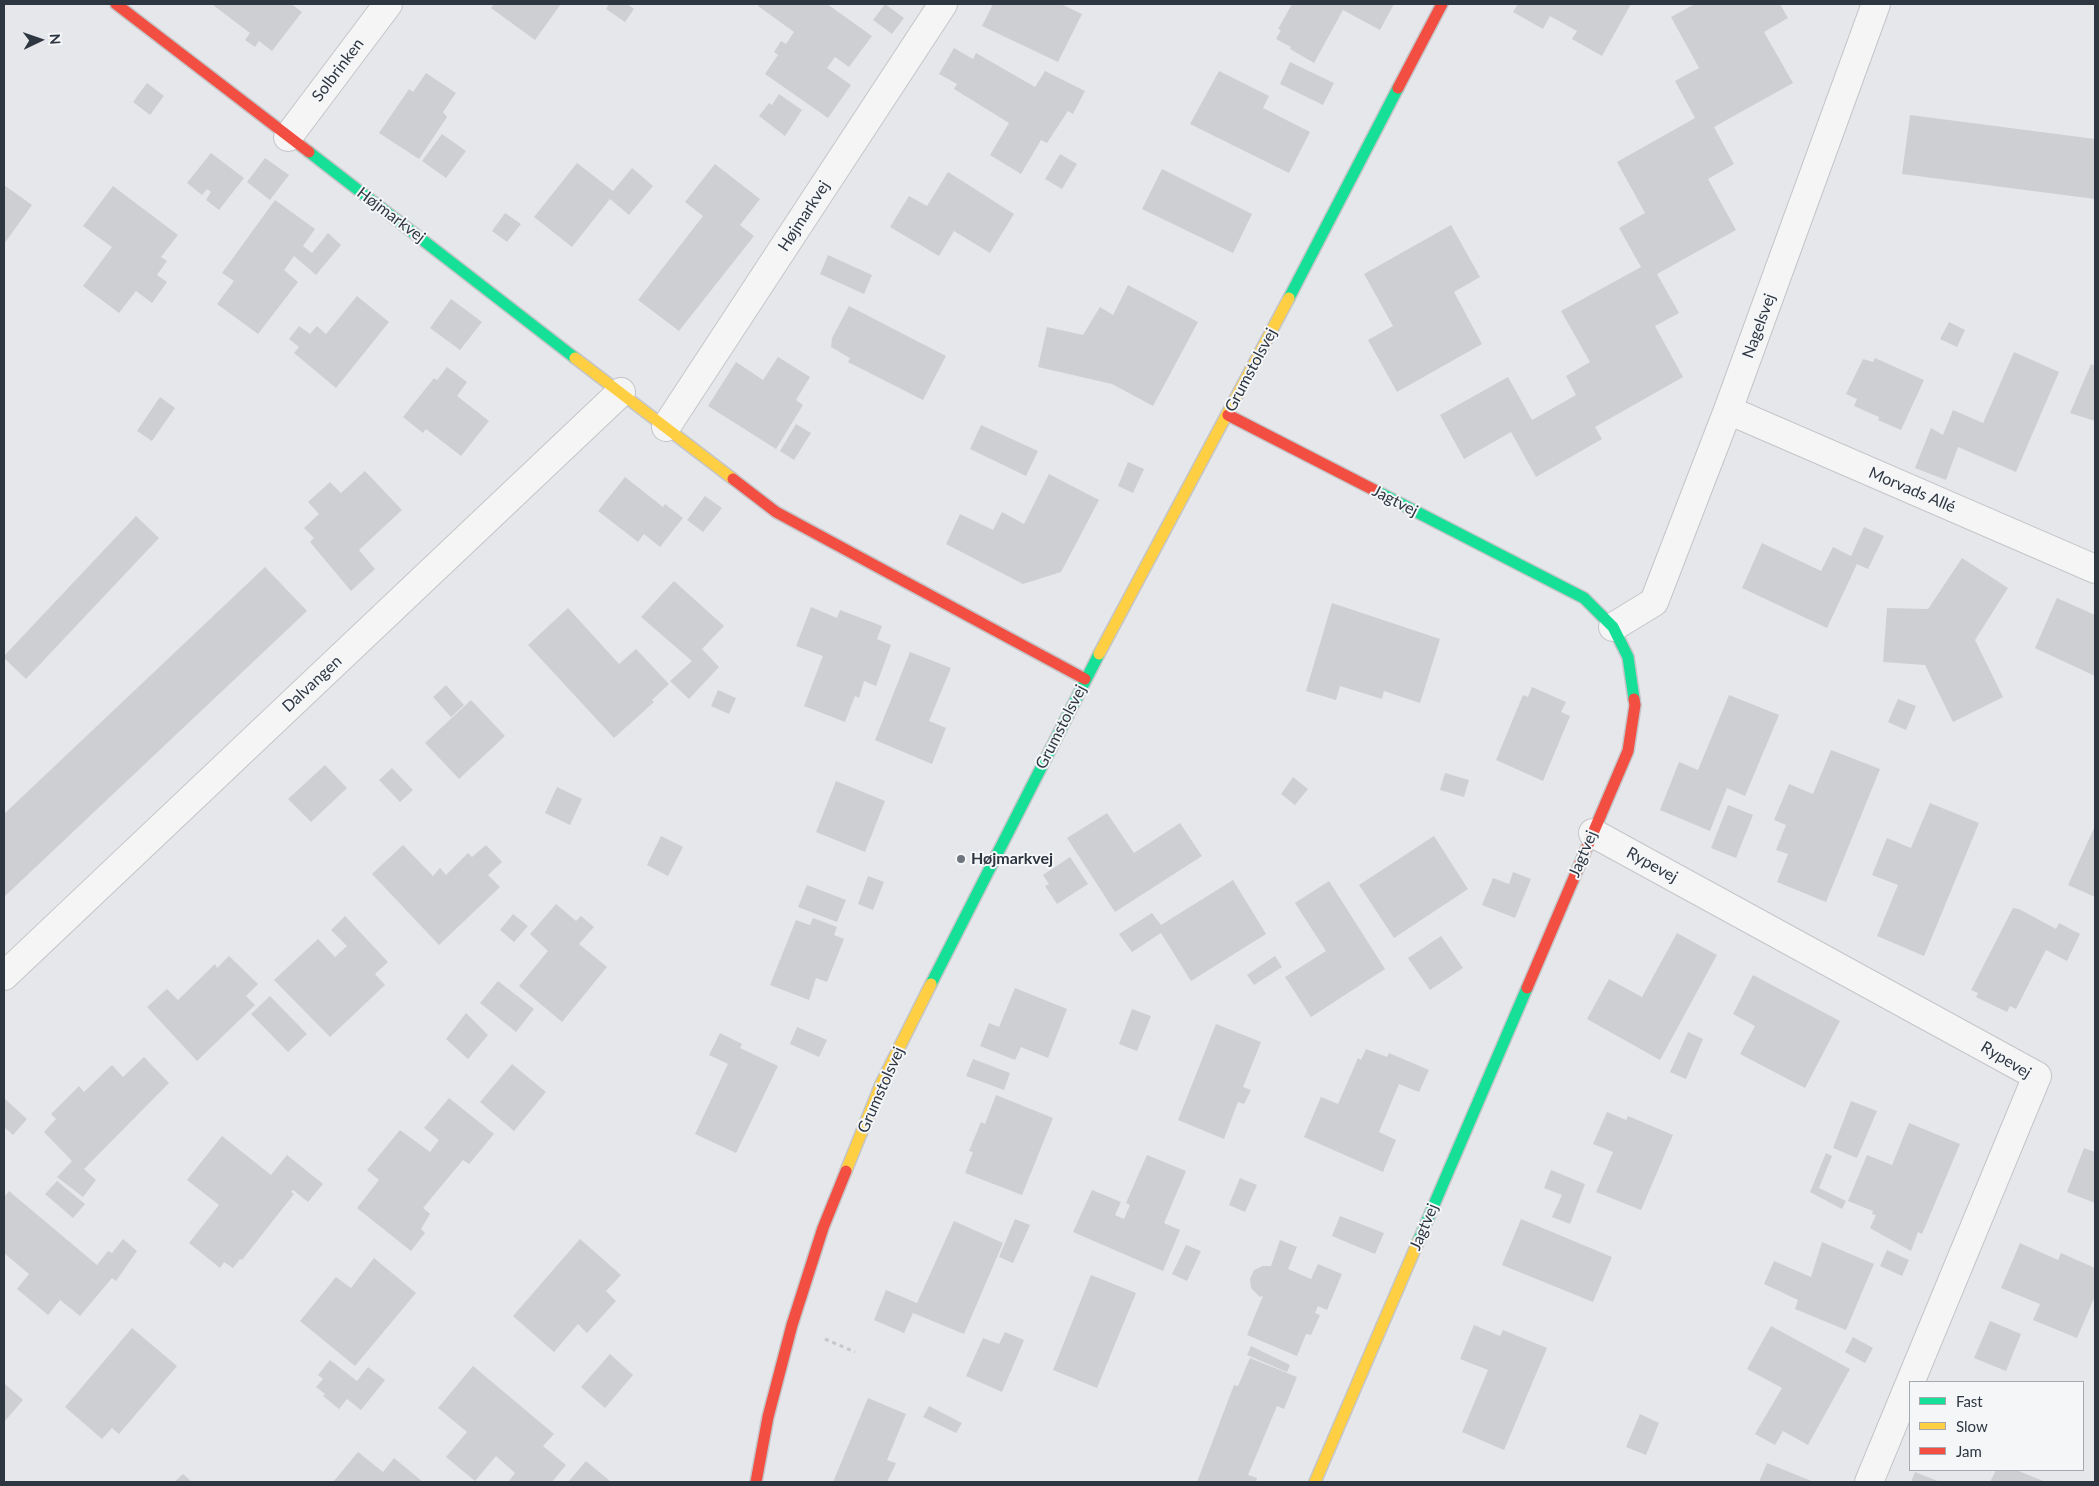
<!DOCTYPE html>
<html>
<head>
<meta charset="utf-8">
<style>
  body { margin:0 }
  #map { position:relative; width:2099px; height:1486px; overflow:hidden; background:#e5e7ea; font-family:Lato,sans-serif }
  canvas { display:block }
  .frame { position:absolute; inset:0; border:5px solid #2e3642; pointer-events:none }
  .legend { position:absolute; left:1909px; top:1381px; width:175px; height:90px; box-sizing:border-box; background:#f4f6f8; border:1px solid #a5a9af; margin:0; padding:6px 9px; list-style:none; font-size:15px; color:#2e3642 }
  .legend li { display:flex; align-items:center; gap:10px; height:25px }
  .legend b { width:25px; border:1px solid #a5a9af }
  .north { position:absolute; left:15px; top:15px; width:50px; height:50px; -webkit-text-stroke:4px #f4f6f8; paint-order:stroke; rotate:87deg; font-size:14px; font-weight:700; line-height:20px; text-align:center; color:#2e3642 }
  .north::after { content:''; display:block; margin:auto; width:18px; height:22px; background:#2e3642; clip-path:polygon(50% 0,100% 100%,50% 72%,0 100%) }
</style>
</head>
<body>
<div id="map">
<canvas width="2099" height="1486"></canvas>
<div class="frame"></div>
<ul class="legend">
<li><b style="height:6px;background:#16e098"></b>Fast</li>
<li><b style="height:6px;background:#ffcf43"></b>Slow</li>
<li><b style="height:6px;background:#f24e42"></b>Jam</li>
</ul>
<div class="north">N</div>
</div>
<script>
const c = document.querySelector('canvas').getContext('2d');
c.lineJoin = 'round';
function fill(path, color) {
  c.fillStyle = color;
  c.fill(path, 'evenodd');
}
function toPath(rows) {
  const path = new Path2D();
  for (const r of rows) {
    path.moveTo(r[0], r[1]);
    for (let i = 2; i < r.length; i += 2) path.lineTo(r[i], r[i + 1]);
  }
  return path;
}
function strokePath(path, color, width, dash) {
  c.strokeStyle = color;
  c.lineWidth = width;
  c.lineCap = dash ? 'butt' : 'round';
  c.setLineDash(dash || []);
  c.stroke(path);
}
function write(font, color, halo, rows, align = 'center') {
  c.font = font + ' Lato,sans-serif';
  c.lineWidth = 4;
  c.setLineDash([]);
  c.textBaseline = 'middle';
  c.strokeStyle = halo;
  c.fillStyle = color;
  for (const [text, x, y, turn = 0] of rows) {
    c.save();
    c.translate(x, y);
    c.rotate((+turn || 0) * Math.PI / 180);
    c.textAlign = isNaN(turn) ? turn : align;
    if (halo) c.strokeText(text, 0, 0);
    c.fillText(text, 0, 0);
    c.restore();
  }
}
fill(toPath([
  [214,4,291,4,302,12,272,51,259,41,255,47,245,40,250,33,213,5],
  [494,4,561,4,535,40,491,8],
  [609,4,627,4,634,9,625,22,606,9],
  [759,4,827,4,872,36,849,67,835,57,827,68,851,85,828,118,765,74,778,55,774,52,781,41,786,44,794,32,758,6],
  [885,4,904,18,892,34,873,20],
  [993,4,1061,4,1082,14,1058,62,982,26],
  [1292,4,1394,4,1380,30,1343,10,1314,63,1290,49,1291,47,1276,39,1281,30,1278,29],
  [1518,4,1631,4,1602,56,1572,39,1577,31,1550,16,1543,29,1513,12],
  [1695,4,1780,4,1788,18,1764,32,1793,83,1714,127,1734,164,1708,179,1736,230,1657,274,1679,313,1655,326,1683,377,1595,427,1602,439,1536,477,1511,432,1464,459,1440,415,1508,377,1532,420,1576,395,1566,376,1590,362,1561,311,1641,267,1619,228,1645,213,1617,162,1695,118,1675,81,1699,68,1671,17],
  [954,48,973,59,976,53,1035,87,1045,71,1085,91,1073,114,1068,111,1047,143,1041,140,1021,174,990,155,1009,123,954,89,957,84,939,74],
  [1290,62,1334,83,1323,105,1280,84],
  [1219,71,1269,96,1263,108,1310,132,1289,173,1190,124],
  [426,73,456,93,443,112,447,117,419,159,379,133,409,89,413,92],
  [147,83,164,96,150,115,133,102],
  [779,94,802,110,785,136,759,116,769,103,772,105],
  [1910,115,2095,139,2095,199,1902,174],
  [442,134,466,151,446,178,422,161],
  [211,153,244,178,219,210,206,200,211,192,207,189,202,195,187,183],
  [1060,154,1077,164,1062,189,1045,179],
  [265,158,289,175,270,200,247,182],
  [577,163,613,191,632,168,653,186,629,215,610,199,572,247,534,217],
  [715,164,760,199,740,225,754,236,679,331,638,300,703,216,685,202],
  [1162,169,1252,214,1233,253,1142,209],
  [948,172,1014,214,990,253,954,231,939,256,890,227,909,196,927,206],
  [4,185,32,205,4,244],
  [113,186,178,235,161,257,167,261,157,275,167,282,152,303,136,291,119,313,83,286,112,247,83,226],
  [275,200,315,229,303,246,312,253,328,233,341,245,316,275,294,256,284,270,298,282,258,334,217,304,234,281,222,273],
  [505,213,521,224,507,242,492,231],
  [1451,225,1480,277,1454,292,1482,344,1397,392,1368,340,1393,326,1364,274],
  [828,255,872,275,864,294,820,274],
  [1128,285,1198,322,1153,406,1112,384,1038,367,1047,327,1083,335,1100,307,1113,315],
  [357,296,389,322,336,388,294,353,299,347,289,339,299,326,310,334,317,326,326,334],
  [451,299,482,322,460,350,430,328],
  [849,306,946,356,923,400,848,362,850,358,831,347,832,338],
  [1949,322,1965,330,1957,347,1940,339],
  [2014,352,2059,372,2016,472,1958,447,1946,480,1915,468,1931,428,1943,435,1953,410,1983,423],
  [778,357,810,377,796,400,803,405,776,449,708,406,736,362,763,380],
  [1875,358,1924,380,1901,430,1878,420,1879,417,1854,406,1857,399,1846,394,1863,359,1873,362],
  [2091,364,2095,366,2095,421,2070,413],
  [447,367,467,382,457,396,489,421,461,456,426,429,423,433,403,417,434,378,437,380],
  [160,397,175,408,152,441,137,431],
  [796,424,811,433,794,460,780,451],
  [981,425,1038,451,1026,476,970,449],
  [1128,462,1144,469,1133,493,1118,486],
  [365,471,402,510,359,550,375,569,351,591,310,542,314,538,304,528,319,514,308,502,330,482,341,493],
  [1049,474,1099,500,1061,572,1023,584,946,544,960,514,993,530,1002,512,1024,524],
  [625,477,663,507,665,504,683,518,660,547,644,534,638,542,598,511],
  [705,496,722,508,703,532,687,520],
  [136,516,159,538,26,679,4,658,4,656],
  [1864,527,1884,536,1868,569,1857,564,1827,628,1742,588,1762,543,1821,571,1833,547,1851,556],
  [1962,558,2008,588,1975,640,2003,697,1953,722,1925,665,1883,662,1887,608,1928,609],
  [265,567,307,611,4,897,4,814],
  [674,581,724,626,702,649,719,667,689,699,670,681,692,661,641,617],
  [2057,598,2095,615,2095,676,2035,648],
  [1332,603,1440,639,1420,703,1384,691,1382,699,1340,686,1336,700,1306,691],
  [811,607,837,618,840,610,882,626,877,639,891,645,876,686,864,681,859,698,855,696,845,722,804,706,823,656,796,646],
  [568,608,619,664,636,649,669,684,652,700,654,702,614,738,528,645],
  [910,652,951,668,929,721,946,728,932,764,875,740],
  [446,685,464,705,451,717,433,697],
  [1532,687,1566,702,1561,712,1570,716,1543,781,1496,760,1523,695,1528,697],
  [718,690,736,698,729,714,711,706],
  [1729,695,1779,715,1745,796,1727,788,1710,831,1660,810,1679,762,1698,770],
  [1898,699,1916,706,1906,730,1888,722],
  [471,700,505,736,459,779,425,743],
  [1831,750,1880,769,1826,902,1777,882,1788,854,1776,850,1786,825,1774,820,1789,784,1813,794],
  [325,765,347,788,311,822,288,799],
  [392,768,413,790,400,802,379,780],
  [1445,773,1469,780,1464,797,1440,790],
  [1293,777,1308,789,1295,805,1281,794],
  [836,781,885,801,865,852,816,832],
  [557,787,582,799,570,825,545,813],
  [1930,803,1979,823,1924,956,1877,936,1898,885,1872,875,1887,838,1911,848],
  [1728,805,1753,815,1736,858,1711,848],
  [1107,813,1134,853,1180,823,1202,856,1115,912,1067,838],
  [2095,826,2095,897,2068,885],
  [661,836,683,847,668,876,647,865],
  [1434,836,1468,889,1394,938,1359,885],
  [403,845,433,876,440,868,446,875,468,853,472,857,486,845,502,862,488,875,500,887,439,945,372,874],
  [1070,857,1088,884,1057,904,1045,886,1049,884,1043,875],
  [1513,872,1531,879,1515,918,1482,905,1493,878,1509,884],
  [868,876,884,882,873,910,858,904],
  [1233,880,1266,934,1191,981,1161,933,1132,952,1119,934,1152,913,1161,925],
  [1329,881,1385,969,1311,1017,1285,977,1326,951,1295,903],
  [807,885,846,900,837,922,798,907],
  [556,904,576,921,581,916,594,927,579,944,607,967,562,1022,519,986,548,951,530,934],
  [2013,908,2019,909,2056,929,2059,923,2080,934,2067,961,2046,950,2016,1009,2010,1006,2007,1012,1976,997,1978,993,1971,990],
  [513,914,528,926,514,942,500,930],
  [345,916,388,962,375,974,385,985,330,1037,274,980,318,939,335,957,347,946,331,930],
  [813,918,837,927,834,935,844,939,827,982,816,978,809,1000,770,985,796,920,810,925],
  [1677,933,1717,955,1660,1060,1587,1019,1609,979,1642,997],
  [1441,936,1463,968,1430,990,1408,958],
  [229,956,258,984,246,996,255,1005,197,1061,147,1007,167,989,178,1000,215,964,217,968],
  [1275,956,1282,967,1254,985,1247,975],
  [1753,975,1840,1021,1805,1088,1740,1054,1755,1026,1733,1014],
  [498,981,534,1009,516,1032,480,1003],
  [1015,988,1067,1009,1048,1058,1021,1047,1015,1060,980,1046,989,1023,999,1027],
  [270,996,307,1034,288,1052,251,1014],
  [1132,1009,1151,1016,1137,1051,1119,1044],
  [466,1013,488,1035,468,1059,446,1039],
  [1216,1024,1261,1042,1243,1087,1251,1090,1244,1104,1238,1102,1224,1139,1178,1120],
  [797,1027,827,1040,819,1057,790,1044],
  [1688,1032,1703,1039,1686,1079,1670,1072],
  [720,1033,742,1044,740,1048,778,1066,736,1153,695,1134,728,1064,709,1055],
  [1366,1049,1387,1057,1389,1053,1429,1070,1419,1092,1399,1084,1379,1132,1396,1140,1383,1172,1304,1137,1321,1097,1338,1104,1358,1058,1361,1060],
  [144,1057,169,1083,84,1169,96,1180,83,1197,57,1177,72,1161,44,1132,56,1119,51,1114,79,1086,84,1092,112,1065,123,1077],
  [973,1059,1010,1073,1004,1090,966,1076],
  [512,1064,546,1092,514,1131,480,1102],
  [996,1095,1053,1118,1022,1195,965,1173,973,1152,969,1151,981,1122,985,1124],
  [4,1098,27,1119,13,1135,4,1127],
  [449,1098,494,1134,469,1164,463,1160,423,1208,430,1214,421,1229,425,1233,411,1251,357,1208,379,1180,367,1170,400,1130,430,1152,439,1140,424,1128],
  [1851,1101,1877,1111,1857,1158,1833,1148],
  [1607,1112,1626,1120,1628,1116,1673,1135,1641,1210,1596,1192,1613,1152,1593,1144],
  [1909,1123,1960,1144,1922,1234,1918,1232,1911,1251,1870,1228,1876,1215,1872,1214,1873,1211,1848,1201,1867,1155,1892,1165],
  [222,1136,271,1175,287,1155,323,1184,308,1202,293,1190,291,1192,294,1194,242,1260,240,1259,233,1268,224,1262,220,1268,189,1243,219,1205,187,1180],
  [2084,1148,2095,1152,2095,1203,2067,1192],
  [1826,1153,1832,1156,1819,1188,1846,1201,1842,1209,1810,1192],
  [1147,1155,1186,1171,1164,1223,1180,1230,1163,1271,1073,1232,1092,1190,1121,1202,1115,1215,1124,1219,1130,1205,1126,1203],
  [1551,1170,1585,1184,1570,1224,1552,1217,1562,1195,1544,1188],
  [1240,1178,1257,1185,1245,1212,1229,1205],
  [57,1181,85,1204,73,1218,45,1194],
  [9,1191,97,1265,108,1251,112,1253,123,1239,137,1251,116,1281,112,1278,80,1316,60,1300,48,1315,17,1289,29,1274,4,1253,4,1197],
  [1340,1216,1384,1233,1375,1254,1332,1236],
  [1015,1219,1030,1225,1013,1263,999,1257],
  [1521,1219,1612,1257,1593,1302,1502,1265],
  [954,1221,1003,1243,964,1334,913,1313,904,1333,874,1320,886,1290,917,1303],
  [580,1239,621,1275,606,1291,616,1301,587,1333,578,1324,554,1352,513,1316],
  [1280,1240,1297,1247,1288,1269,1311,1279,1318,1264,1342,1274,1327,1310,1318,1306,1315,1313,1320,1315,1311,1335,1306,1334,1297,1356,1247,1335,1263,1296,1260,1297,1251,1288,1250,1279,1254,1270,1263,1266,1271,1266],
  [1822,1242,1874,1264,1846,1330,1795,1309,1798,1300,1764,1284,1774,1261,1811,1277],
  [2020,1243,2058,1260,2061,1253,2095,1268,2095,1296,2077,1338,2033,1320,2040,1304,2001,1288],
  [1186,1245,1201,1251,1187,1281,1172,1274],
  [1887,1250,1909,1260,1902,1276,1880,1266],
  [374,1258,416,1293,355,1366,300,1321,336,1277,351,1288],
  [1091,1275,1136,1293,1097,1388,1053,1370],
  [1990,1321,2021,1334,2006,1371,1974,1358],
  [1474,1325,1500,1336,1503,1330,1547,1348,1504,1450,1462,1432,1488,1370,1460,1359],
  [1771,1326,1850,1369,1808,1445,1783,1431,1775,1445,1755,1434,1782,1388,1747,1369],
  [132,1328,177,1366,119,1434,112,1428,102,1439,65,1407],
  [1005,1332,1024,1340,1002,1392,966,1376,983,1338,999,1344],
  [1853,1337,1873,1348,1865,1363,1845,1352],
  [1251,1346,1290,1365,1287,1372,1247,1355],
  [610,1354,633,1375,605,1408,581,1387],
  [1250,1358,1297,1377,1284,1409,1277,1406,1248,1475,1257,1478,1256,1482,1197,1482,1234,1385,1238,1386],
  [330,1360,357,1381,368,1367,385,1380,361,1410,347,1399,339,1409,323,1396,325,1394,316,1387,323,1379,318,1375],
  [473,1366,554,1434,543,1446,566,1465,552,1482,511,1482,509,1481,515,1473,496,1456,475,1481,446,1457,467,1432,438,1408],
  [4,1383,23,1400,4,1422],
  [868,1398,906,1414,887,1460,896,1463,887,1482,833,1482],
  [929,1406,962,1423,956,1433,923,1417],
  [1640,1414,1659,1423,1646,1455,1626,1447],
  [358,1452,383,1472,394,1458,423,1482,333,1482],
  [586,1461,611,1482,568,1482],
  [1767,1463,1814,1482,1759,1482],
  [1996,1470,2016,1470,2046,1482,1990,1482],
  [1915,1472,1940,1482,1911,1482],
  [183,1474,192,1482,174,1482]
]), '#cecfd2');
const street = toPath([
  [288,137,388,4],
  [1728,410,2095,569],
  [666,427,943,4],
  [1613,627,1654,602,1728,410,1876,4],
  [1593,833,2037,1076,1869,1482],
  [4,976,621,392]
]);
const fast = toPath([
  [309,152,575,358],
  [1289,298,1398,88],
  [1376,491,1584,598,1613,627,1628,657,1634,699],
  [931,984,1099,654],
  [1418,1242,1527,988]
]);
const slow = toPath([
  [575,358,733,479],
  [1099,654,1289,298],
  [846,1171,881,1084,931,984],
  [1315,1482,1418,1242]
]);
const jam = toPath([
  [116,4,309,152],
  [1398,88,1442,4],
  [1228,415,1376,491],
  [733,479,776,512,1085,679],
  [1527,988,1628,751,1635,705,1634,699],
  [756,1482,768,1417,792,1325,823,1228,846,1171]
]);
strokePath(street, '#c4c5c8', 30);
strokePath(fast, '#c4c5c8', 14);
strokePath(slow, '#c4c5c8', 14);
strokePath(jam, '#c4c5c8', 14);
strokePath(toPath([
  [825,1339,855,1352]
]), '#c5c8ca', 3, [4, 4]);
strokePath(street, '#f5f5f6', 28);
strokePath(fast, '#16e098', 11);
strokePath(slow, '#ffcf43', 11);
strokePath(jam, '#f24e42', 11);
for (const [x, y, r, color] of [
  [961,859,5,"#6e747d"]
]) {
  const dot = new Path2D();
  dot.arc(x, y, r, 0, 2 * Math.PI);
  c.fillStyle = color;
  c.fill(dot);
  strokePath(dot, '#f4f6f8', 2);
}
write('16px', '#2e3642', '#f4f6f8', [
  ["Solbrinken",338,70,-53],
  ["Højmarkvej",391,215,37],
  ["Højmarkvej",804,216,-57],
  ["Nagelsvej",1759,326,-70],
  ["Grumstolsvej",1251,370,-62],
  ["Morvads Allé",1912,490,23],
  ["Jagtvej",1395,501,27],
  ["Dalvangen",312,684,-43],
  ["Grumstolsvej",1061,727,-63],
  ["Jagtvej",1583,854,-67],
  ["Rypevej",1652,865,29],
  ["Rypevej",2006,1060,31],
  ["Grumstolsvej",881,1090,-66],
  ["Jagtvej",1424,1227,-67]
]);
write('bold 16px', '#2e3642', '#f4f6f8', [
  ["Højmarkvej",971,859]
], 'left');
</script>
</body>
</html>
